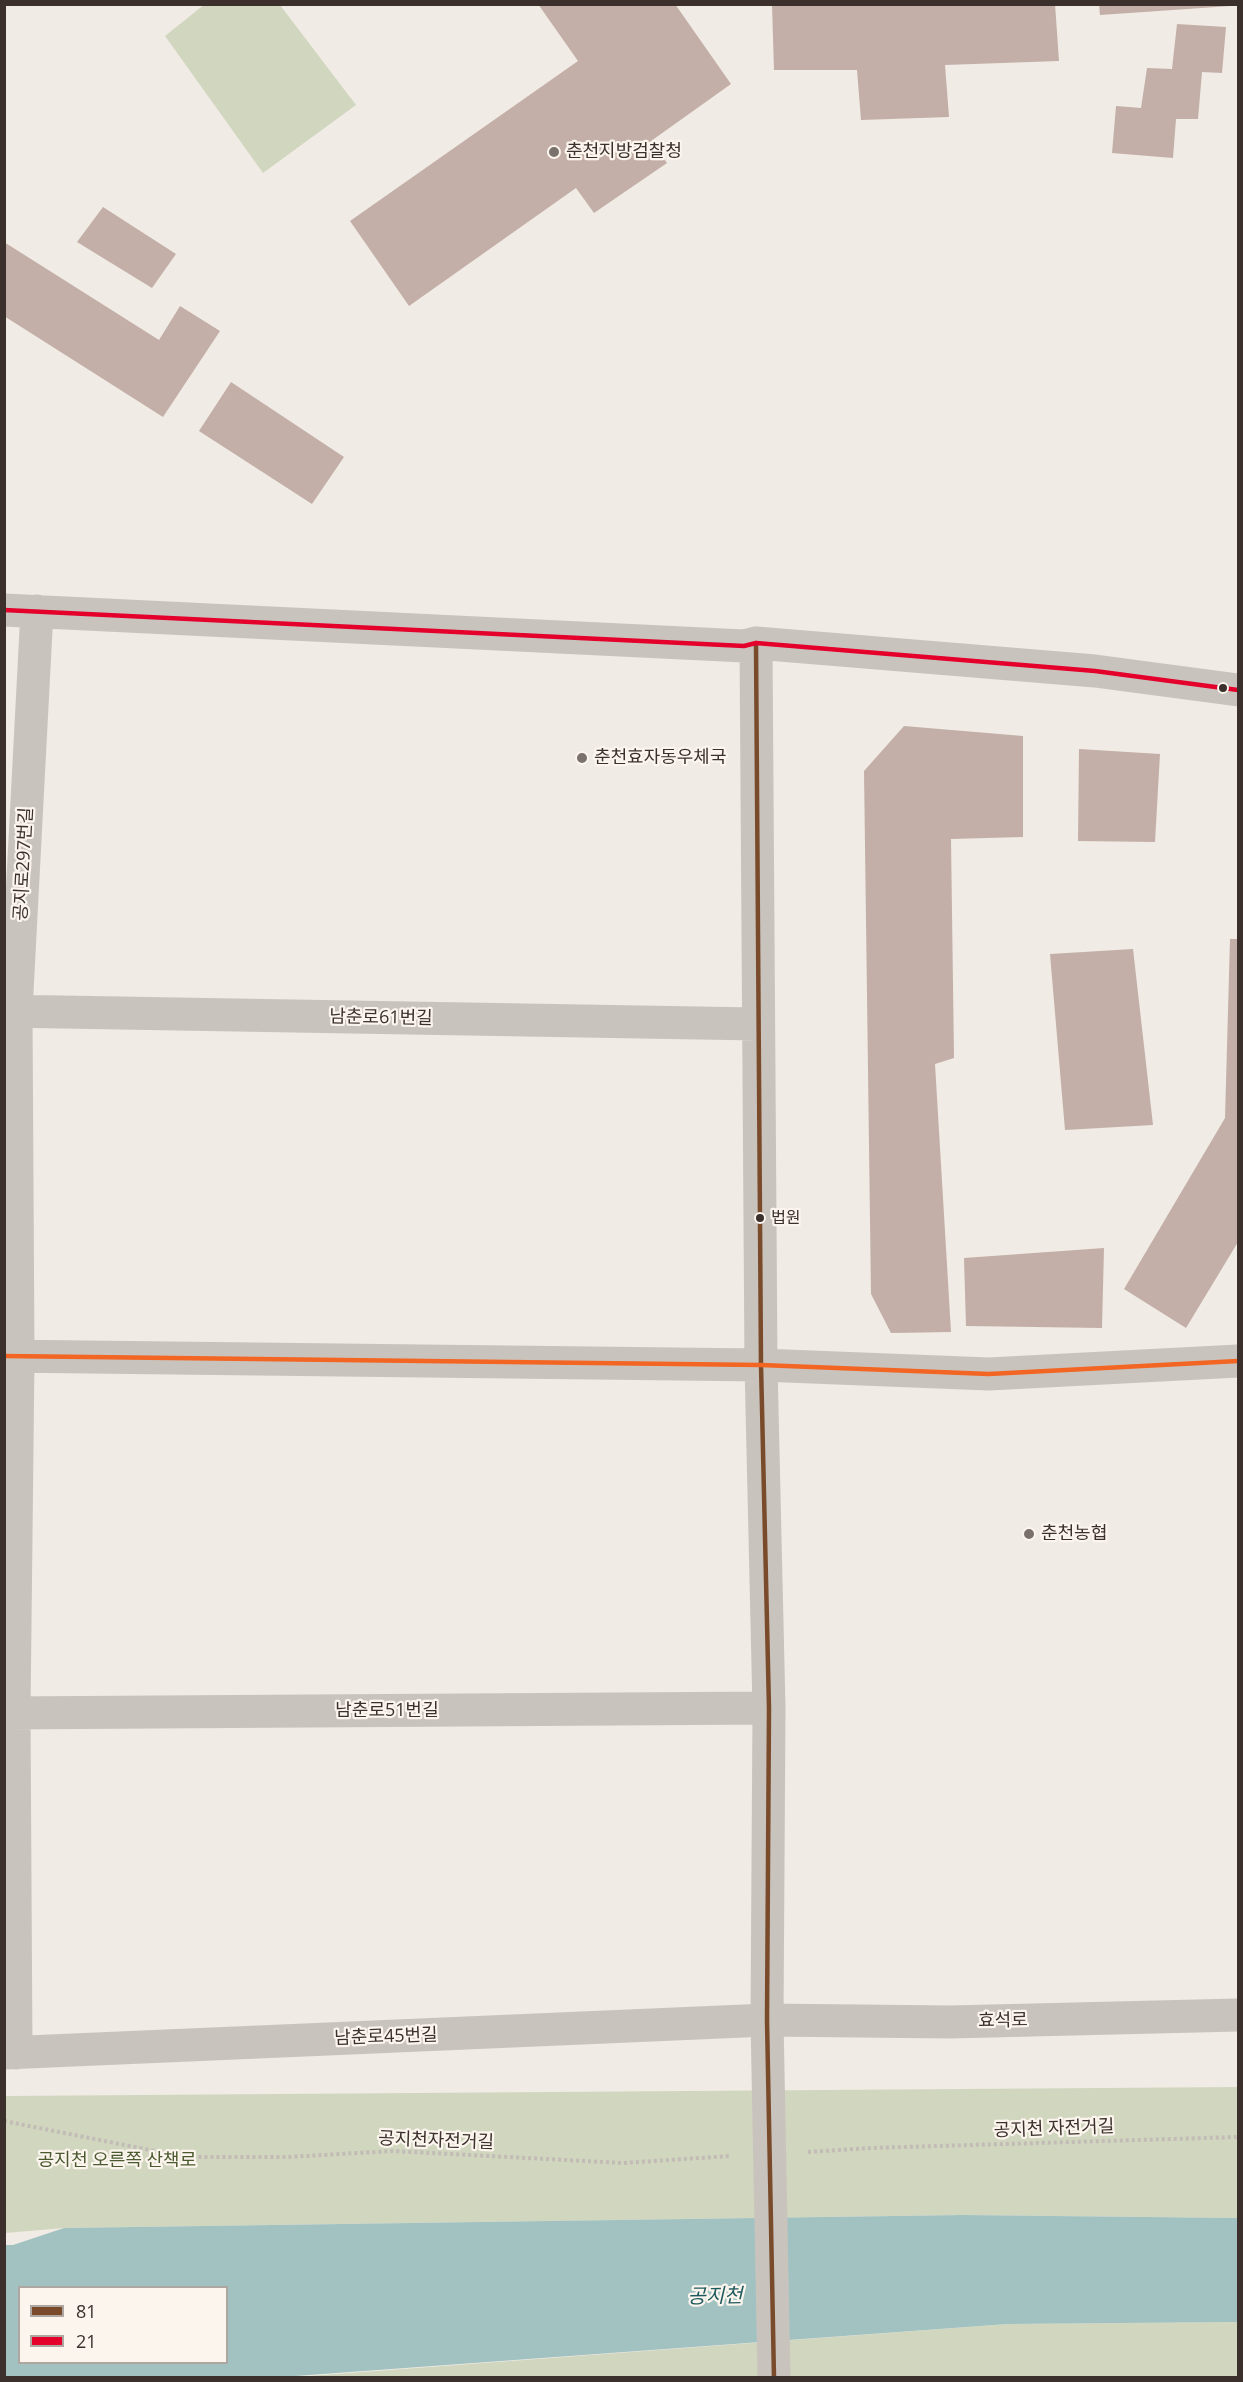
<!DOCTYPE html>
<html>
<head>
<meta charset="utf-8">
<style>
  body { margin:0 }
  #map { position:relative; width:1243px; height:2382px; overflow:hidden; background:#f0ebe5; font-family:"Open Sans",sans-serif }
  canvas { display:block }
  .frame { position:absolute; inset:0; border:6px solid #3b302b; pointer-events:none }
  .legend { position:absolute; left:18px; top:2286px; width:210px; height:78px; box-sizing:border-box; background:#fbf5ee; border:2px solid #aea6a0; margin:0; padding:8px 10px; list-style:none; font-size:18px; color:#3b302b }
  .legend li { display:flex; align-items:center; gap:12px; height:30px }
  .legend b { width:30px; border:2px solid #aea6a0 }
</style>
</head>
<body>
<div id="map">
<canvas width="1243" height="2382"></canvas>
<div class="frame"></div>
<ul class="legend">
<li><b style="height:8px;background:#7a4b2a"></b>81</li>
<li><b style="height:8px;background:#e4002b"></b>21</li>
</ul>
</div>
<script>
const c = document.querySelector('canvas').getContext('2d');
c.lineJoin = 'round';
function fill(path, color) {
  c.fillStyle = color;
  c.fill(path, 'evenodd');
}
function toPath(rows) {
  const path = new Path2D();
  for (const r of rows) {
    path.moveTo(r[0], r[1]);
    for (let i = 2; i < r.length; i += 2) path.lineTo(r[i], r[i + 1]);
  }
  return path;
}
function strokePath(path, color, width, dash) {
  c.strokeStyle = color;
  c.lineWidth = width;
  c.lineCap = dash ? 'butt' : 'round';
  c.setLineDash(dash || []);
  c.stroke(path);
}
function write(font, color, halo, rows, align = 'center') {
  c.font = font + ' "Open Sans","Noto Sans KR",sans-serif';
  c.lineWidth = 4.5;
  c.setLineDash([]);
  c.textBaseline = 'middle';
  c.strokeStyle = halo;
  c.fillStyle = color;
  for (const [text, x, y, turn = 0] of rows) {
    c.save();
    c.translate(x, y);
    c.rotate((+turn || 0) * Math.PI / 180);
    c.textAlign = isNaN(turn) ? turn : align;
    if (halo) c.strokeText(text, 0, 0);
    c.fillText(text, 0, 0);
    c.restore();
  }
}
fill(toPath([
  [205,4,280,5,356,105,263,173,165,36],
  [1238,2087,1238,2218,963,2215,64,2228,5,2233,5,2096],
  [1238,2322,1238,2377,282,2378,1008,2324]
]), '#d1d6bf');
fill(toPath([
  [963,2215,1238,2218,1238,2322,1008,2324,282,2377,5,2378,5,2245,13,2245,64,2228],
  [20,2288,226,2288,226,2362,20,2362]
]), '#a1c2c1');
fill(toPath([
  [538,4,675,4,731,84,651,141,667,163,594,213,576,188,409,306,350,221,578,61],
  [772,4,1055,4,1059,61,945,65,949,117,861,120,857,70,774,70],
  [1099,4,1231,4,1231,6,1100,15],
  [1177,24,1226,27,1222,73,1202,72,1198,119,1176,119,1173,158,1112,153,1116,106,1141,108,1147,68,1172,69],
  [103,207,176,254,152,288,77,242],
  [4,242,159,340,180,306,220,331,163,417,4,316],
  [231,382,344,457,312,504,199,431],
  [904,726,1023,736,1023,837,951,839,954,1058,935,1064,951,1332,891,1333,871,1294,864,771],
  [1079,749,1160,754,1155,842,1078,841],
  [1230,939,1238,939,1238,1242,1186,1328,1124,1289,1225,1118],
  [1133,949,1153,1125,1065,1130,1050,954],
  [1104,1248,1102,1328,966,1326,964,1258]
]), '#c3afa7');
strokePath(toPath([
  [4,2121,185,2157,287,2157,393,2151,623,2163,731,2156],
  [808,2152,870,2148,1238,2137]
]), '#c2bbb6', 4, [3, 3]);
strokePath(toPath([
  [4,610,744,646,756,643,1095,671,1238,690],
  [756,643,761,1365,769,1708,767,2020,774,2378],
  [4,1011,757,1024],
  [4,1356,761,1365,989,1374,1238,1361],
  [4,1713,769,1708],
  [4,2053,767,2020,950,2022,1238,2015],
  [16,2053,14,1713,18,1357,16,1011,37,611]
]), '#c9c3be', 33);
strokePath(toPath([
  [756,643,761,1365,769,1708,767,2020,774,2378]
]), '#7a4b2a', 4.5);
strokePath(toPath([
  [4,610,744,646,756,643,1095,671,1238,690]
]), '#e4002b', 4.5);
strokePath(toPath([
  [4,1356,761,1365,989,1374,1238,1361]
]), '#f26522', 4.5);
for (const [x, y, r, color] of [
  [554,152,6,"#7a716c"],
  [1223,688,5,"#3b302b"],
  [582,758,6,"#7a716c"],
  [760,1218,5,"#3b302b"],
  [1029,1534,6,"#7a716c"]
]) {
  const dot = new Path2D();
  dot.arc(x, y, r, 0, 2 * Math.PI);
  c.fillStyle = color;
  c.fill(dot);
  strokePath(dot, '#fbf5ee', 2);
}
write('16px', '#3b302b', '#fbf5ee', [
  ["법원",771,1218]
], 'left');
write('18px', '#3b302b', '#fbf5ee', [
  ["춘천지방검찰청",566,152],
  ["춘천효자동우체국",594,758],
  ["춘천농협",1041,1534]
], 'left');
write('18px', '#3b302b', '#fbf5ee', [
  ["공지로297번길",24,864,-87],
  ["남춘로61번길",381,1018,1],
  ["남춘로51번길",387,1711],
  ["효석로",1003,2021,-1],
  ["남춘로45번길",386,2037,-2],
  ["공지천 자전거길",1054,2129,-2],
  ["공지천자전거길",436,2141,2]
]);
write('18px', '#4a5a2e', '#fbf5ee', [
  ["공지천 오른쪽 산책로",117,2161]
]);
write('italic 20px', '#1f5a5e', '#fbf5ee', [
  ["공지천",715,2297,-1]
]);
</script>
</body>
</html>
